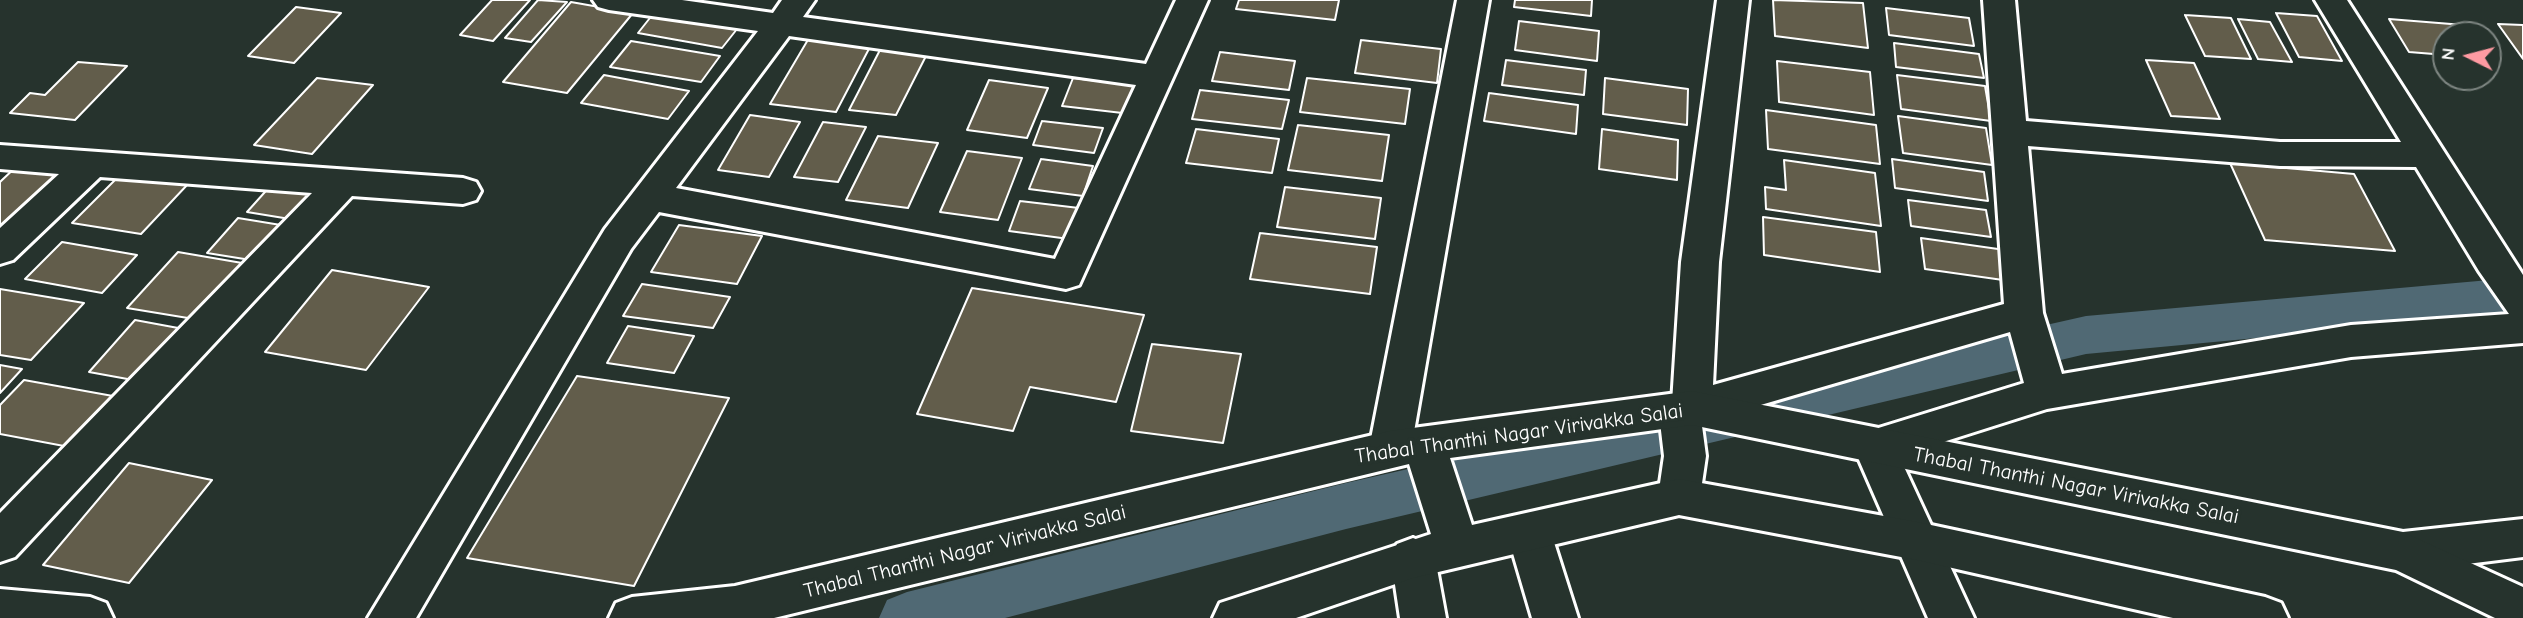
<!DOCTYPE html>
<html>
<head>
<meta charset="utf-8">
<style>
  body { margin:0 }
  #map { position:relative; width:2523px; height:618px; overflow:hidden; background:#26332d; font-family:"Comic Neue",sans-serif }
  canvas { display:block }
  .north { position:absolute; left:2432px; top:21px; width:70px; height:70px; box-sizing:border-box; background:#26332d; border:2px solid #7d8581; border-radius:50%; rotate:276deg; font-size:19px; font-weight:700; line-height:28px; text-align:center; color:#fff }
  .north::after { content:''; display:block; margin:auto; width:24px; height:32px; background:#ff9aa2; clip-path:polygon(50% 0,100% 100%,50% 72%,0 100%) }
</style>
</head>
<body>
<div id="map">
<canvas width="2523" height="618"></canvas>
<div class="north">N</div>
</div>
<script>
const c = document.querySelector('canvas').getContext('2d');
c.lineJoin = 'round';
function toPath(rows) {
  const path = new Path2D();
  for (const r of rows) {
    path.moveTo(r[0], r[1]);
    for (let i = 2; i < r.length; i += 2) path.lineTo(r[i], r[i + 1]);
  }
  return path;
}
function fill(path, color) {
  c.fillStyle = color;
  c.fill(path, 'evenodd');
}
function strokePath(path, color, width, dash) {
  c.strokeStyle = color;
  c.lineWidth = width;
  c.lineCap = dash ? 'butt' : 'round';
  c.setLineDash(dash || []);
  c.stroke(path);
}
function write(font, color, halo, rows, align = 'center') {
  c.font = font + ' "Comic Neue",sans-serif';
  c.lineWidth = 7;
  c.setLineDash([]);
  c.textBaseline = 'middle';
  c.strokeStyle = halo;
  c.fillStyle = color;
  for (const [text, x, y, turn = 0] of rows) {
    c.save();
    c.translate(x, y);
    c.rotate((+turn || 0) * Math.PI / 180);
    c.textAlign = isNaN(turn) ? turn : align;
    if (halo) c.strokeText(text, 0, 0);
    c.fillText(text, 0, 0);
    c.restore();
  }
}
fill(toPath([
  [2523,277,2523,313,2086,354,1346,529,1005,618,879,618,887,600,907,592,1346,483,2086,316,2523,277]
]), '#506974');
const building = toPath([
  [492,0,530,0,493,41,460,35,492,0],
  [538,0,567,2,531,42,505,38,538,0],
  [1239,0,1339,0,1335,20,1236,9,1239,0],
  [1515,0,1592,0,1591,16,1514,7,1515,0],
  [1773,0,1863,3,1868,48,1775,36,1773,0],
  [571,2,633,13,567,93,503,82,571,2],
  [296,7,341,13,294,63,248,56,296,7],
  [1886,8,1969,18,1974,46,1889,35,1886,8],
  [657,9,741,24,722,48,638,33,657,9],
  [2276,13,2317,16,2342,61,2299,57,2276,13],
  [2185,15,2231,18,2251,59,2205,56,2185,15],
  [2238,19,2270,22,2292,62,2258,59,2238,19],
  [2389,19,2476,26,2482,35,2446,35,2446,55,2409,52,2389,19],
  [1519,21,1599,31,1597,61,1515,50,1519,21],
  [2498,24,2523,25,2523,59,2498,24],
  [809,38,871,45,836,112,770,104,809,38],
  [1361,40,1441,49,1437,83,1355,73,1361,40],
  [631,41,720,56,701,82,610,67,631,41],
  [1894,43,1979,54,1984,78,1896,67,1894,43],
  [881,48,927,54,896,115,849,110,881,48],
  [1220,52,1295,61,1289,90,1212,81,1220,52],
  [1506,60,1586,70,1584,95,1502,85,1506,60],
  [2146,60,2194,63,2220,119,2171,116,2146,60],
  [1777,61,1870,72,1874,115,1779,102,1777,61],
  [78,62,127,66,75,120,10,113,30,93,45,95,78,62],
  [604,75,689,91,668,119,581,103,604,75],
  [1897,75,1985,86,1991,121,1901,109,1897,75],
  [317,78,373,85,312,154,254,145,317,78],
  [1073,78,1141,86,1131,114,1062,106,1073,78],
  [1307,78,1410,89,1405,124,1300,112,1307,78],
  [1605,78,1688,89,1687,125,1603,114,1605,78],
  [989,80,1048,88,1027,138,967,130,989,80],
  [1200,90,1289,100,1282,129,1192,119,1200,90],
  [1489,93,1578,105,1576,134,1484,121,1489,93],
  [1766,110,1876,125,1880,164,1768,149,1766,110],
  [750,115,800,122,769,177,718,170,750,115],
  [1898,116,1986,128,1992,165,1903,153,1898,116],
  [1042,121,1103,128,1094,153,1033,145,1042,121],
  [823,122,866,127,838,182,794,177,823,122],
  [1298,125,1389,135,1382,181,1288,170,1298,125],
  [1196,129,1279,139,1272,173,1186,163,1196,129],
  [1602,129,1678,140,1677,180,1599,169,1602,129],
  [878,136,938,143,908,208,846,200,878,136],
  [967,151,1022,158,998,220,940,212,967,151],
  [1041,159,1093,166,1083,196,1029,189,1041,159],
  [1892,159,1984,172,1988,201,1895,188,1892,159],
  [1784,160,1875,173,1881,226,1766,209,1765,187,1786,190,1784,160],
  [2230,163,2354,174,2395,251,2265,240,2230,163],
  [19,164,73,172,0,236,0,182,19,164],
  [121,174,188,184,141,234,72,223,121,174],
  [273,183,321,191,296,220,247,212,273,183],
  [1285,187,1381,198,1375,239,1277,227,1285,187],
  [1908,200,1986,210,1991,237,1911,226,1908,200],
  [1020,201,1079,208,1069,239,1009,231,1020,201],
  [1763,217,1876,232,1880,272,1764,255,1763,217],
  [238,218,293,227,263,262,207,253,238,218],
  [679,225,762,236,737,284,651,272,679,225],
  [1260,233,1377,247,1370,294,1250,279,1260,233],
  [1921,238,2005,250,2010,281,1925,269,1921,238],
  [62,242,137,255,102,293,25,279,62,242],
  [178,252,248,264,200,320,127,308,178,252],
  [332,270,429,287,366,370,265,352,332,270],
  [642,284,730,297,713,328,623,316,642,284],
  [972,288,1144,315,1116,402,1030,387,1013,431,917,414,972,288],
  [0,289,84,303,31,360,0,355,0,289],
  [135,320,189,330,144,382,89,372,135,320],
  [628,326,694,336,674,373,607,363,628,326],
  [1152,344,1241,354,1223,443,1131,431,1152,344],
  [0,365,22,369,0,393,0,365],
  [577,376,729,398,634,586,467,558,577,376],
  [24,380,124,398,80,449,0,434,0,405,24,380],
  [129,463,212,480,129,583,43,565,129,463]
]);
fill(building, '#625d4b');
strokePath(building, '#fff', 2);
const minor = toPath([
  [593,0,682,0,773,13,782,0,815,0,803,17,1146,64,1176,0,1208,0,1079,285,1066,289,659,212,631,249,416,618,368,618,605,229,758,31,609,10,598,7,593,0],
  [789,36,1136,85,1055,259,676,188,789,36],
  [1457,0,1489,0,1411,449,1405,461,1390,467,1375,461,1369,449,1457,0],
  [1717,0,1749,0,1719,262,1713,385,2004,304,1983,0,2015,0,2026,121,2280,142,2401,142,2315,0,2347,0,2523,275,2523,343,2351,357,2047,409,1899,456,1974,618,1928,618,1853,446,1859,434,2024,383,2010,332,1706,421,1702,426,1706,456,1700,497,1694,510,1679,515,1664,510,1658,497,1664,456,1660,422,1672,403,1681,262,1717,0],
  [2028,146,2280,166,2416,167,2479,271,2509,314,2351,325,2062,374,2043,313,2028,146],
  [0,145,463,178,476,182,481,191,476,200,463,204,352,196,15,557,0,562,0,513,312,193,100,177,13,260,0,264,0,228,59,174,0,169,0,145],
  [1529,514,1544,519,1551,533,1578,618,1532,618,1507,533,1514,519,1529,514],
  [2523,519,2523,557,2403,572,2387,566,2381,552,2387,538,2403,532,2523,519],
  [1413,538,1429,544,1435,558,1446,618,1400,618,1391,558,1397,544,1413,538]
]);
const major = toPath([
  [1692,391,2403,532,2523,587,2523,618,2495,618,2396,570,1692,425,1450,458,1472,525,1679,479,1917,522,2265,597,2281,603,2288,618,2173,618,1917,560,1679,515,1413,578,1296,618,1213,618,1220,603,1431,534,1409,464,774,618,609,618,616,603,632,597,735,586,1390,431,1692,391],
  [0,589,90,597,106,603,113,618,0,618,0,589]
]);
strokePath(minor, '#fff', 6);
strokePath(major, '#fff', 6);
fill(minor, '#26332d');
fill(major, '#26332d');
write('21px', '#fff', '#26332d', [
  ["Thabal Thanthi Nagar Virivakka Salai",1519,434,-8],
  ["Thabal Thanthi Nagar Virivakka Salai",2076,486,11],
  ["Thabal Thanthi Nagar Virivakka Salai",965,552,-14]
]);
</script>
</body>
</html>
